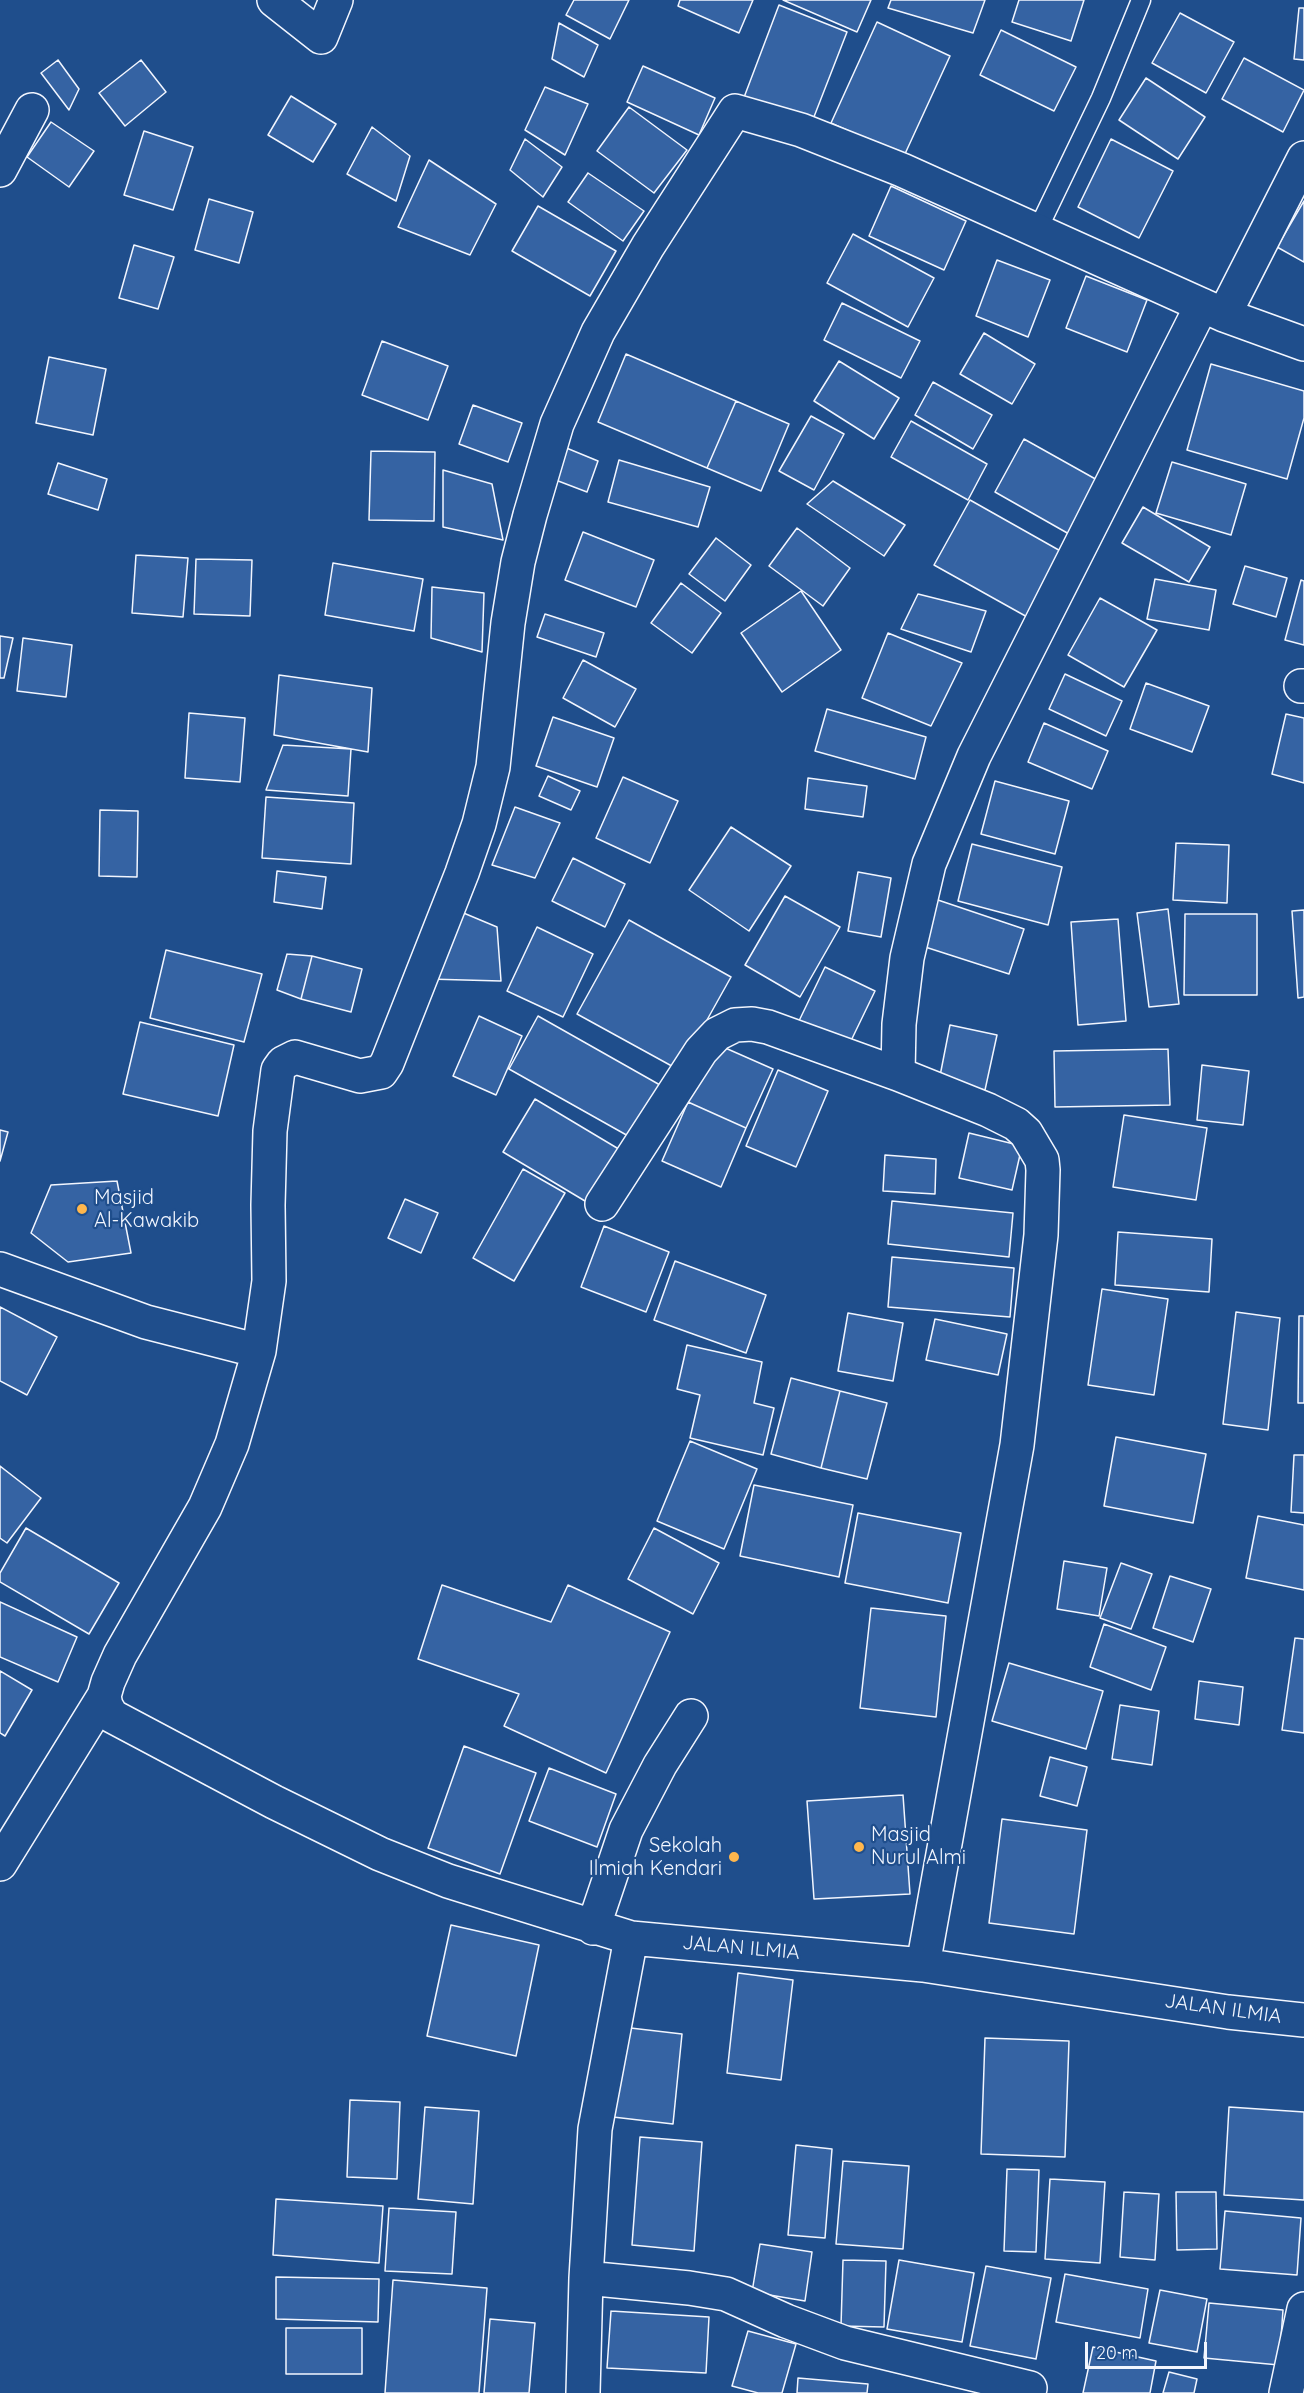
<!DOCTYPE html>
<html>
<head>
<meta charset="utf-8">
<style>
  body { margin:0 }
  #map { position:relative; width:1304px; height:2393px; overflow:hidden; background:#1f4e8c; font-family:Quicksand,sans-serif }
  canvas { display:block }
  .scale { position:absolute; left:1085px; top:2342px; width:122px; height:27px; box-sizing:border-box; border:3px solid #f2f6ff; border-top:0; padding-left:8px; font-size:18px; line-height:21px; white-space:nowrap; color:#f2f6ff; -webkit-text-stroke:4px #1f4e8c; paint-order:stroke }
</style>
</head>
<body>
<div id="map">
<canvas width="1304" height="2393"></canvas>
<div class="scale">20 m</div>
</div>
<script>
const c = document.querySelector('canvas').getContext('2d');
c.lineJoin = 'round';
function fill(path, color) {
  c.fillStyle = color;
  c.fill(path, 'evenodd');
}
function toPath(rows) {
  const path = new Path2D();
  for (const r of rows) {
    path.moveTo(r[0], r[1]);
    for (let i = 2; i < r.length; i += 2) path.lineTo(r[i], r[i + 1]);
  }
  return path;
}
function strokePath(path, color, width, dash) {
  c.strokeStyle = color;
  c.lineWidth = width;
  c.lineCap = dash ? 'butt' : 'round';
  c.setLineDash(dash || []);
  c.stroke(path);
}
function write(font, color, halo, rows, align = 'center') {
  c.font = font + ' Quicksand,sans-serif';
  c.lineWidth = 4.5;
  c.setLineDash([]);
  c.textBaseline = 'middle';
  c.strokeStyle = halo;
  c.fillStyle = color;
  for (const [text, x, y, turn = 0] of rows) {
    c.save();
    c.translate(x, y);
    c.rotate((+turn || 0) * Math.PI / 180);
    c.textAlign = isNaN(turn) ? turn : align;
    if (halo) c.strokeText(text, 0, 0);
    c.fillText(text, 0, 0);
    c.restore();
  }
}
const building = toPath([
  [574,0,629,0,610,39,566,15,574,0],
  [680,0,753,0,739,33,678,6,680,0],
  [783,0,871,0,857,32,783,0],
  [891,0,985,0,973,33,888,8,891,0],
  [1019,0,1084,0,1071,41,1012,22,1019,0],
  [779,5,847,32,810,127,743,100,779,5],
  [1299,8,1304,8,1304,60,1294,59,1299,8],
  [1180,13,1234,42,1206,93,1152,63,1180,13],
  [877,22,950,56,904,156,831,123,877,22],
  [559,23,598,45,584,77,552,59,559,23],
  [1001,30,1076,67,1054,111,980,75,1001,30],
  [1244,58,1304,90,1283,132,1222,99,1244,58],
  [58,60,79,89,69,110,41,73,58,60],
  [141,60,166,92,125,126,99,93,141,60],
  [643,66,715,98,699,135,627,102,643,66],
  [1146,78,1205,117,1178,159,1119,120,1146,78],
  [545,87,588,104,565,155,525,130,545,87],
  [291,96,336,124,313,162,268,135,291,96],
  [629,107,687,150,654,193,597,151,629,107],
  [51,122,94,151,69,187,27,157,51,122],
  [372,127,410,156,396,201,347,174,372,127],
  [144,131,193,147,173,210,124,195,144,131],
  [525,139,562,167,543,197,510,170,525,139],
  [1111,139,1173,171,1139,238,1078,207,1111,139],
  [429,160,496,204,470,255,398,227,429,160],
  [588,173,644,211,623,241,568,202,588,173],
  [891,186,966,221,944,270,869,236,891,186],
  [209,199,253,212,239,263,195,250,209,199],
  [1304,201,1304,262,1277,247,1304,201],
  [538,206,616,251,590,296,512,251,538,206],
  [853,234,934,278,908,327,827,283,853,234],
  [134,245,174,257,158,309,119,298,134,245],
  [997,260,1050,280,1028,337,976,316,997,260],
  [1086,276,1147,300,1127,352,1066,328,1086,276],
  [842,303,920,341,901,378,824,340,842,303],
  [984,333,1035,364,1012,404,960,374,984,333],
  [382,341,448,366,428,420,362,395,382,341],
  [626,354,736,401,707,468,598,422,626,354],
  [49,357,106,369,93,435,36,423,49,357],
  [839,361,899,398,874,439,814,401,839,361],
  [1211,364,1304,391,1304,418,1287,479,1187,450,1211,364],
  [933,382,992,415,973,449,915,415,933,382],
  [736,401,789,424,761,491,707,468,736,401],
  [473,405,522,423,508,462,459,444,473,405],
  [811,416,844,434,814,490,779,471,811,416],
  [911,421,987,464,968,500,891,457,911,421],
  [1024,439,1099,481,1069,534,995,492,1024,439],
  [564,447,598,461,587,492,553,479,564,447],
  [371,451,435,452,434,521,369,520,371,451],
  [619,460,710,487,698,527,608,502,619,460],
  [1172,462,1246,484,1231,535,1156,513,1172,462],
  [58,463,107,479,98,510,48,494,58,463],
  [443,470,492,484,503,540,443,527,443,470],
  [833,481,905,525,884,556,807,504,833,481],
  [970,500,1064,553,1029,618,934,565,970,500],
  [1143,507,1210,547,1189,582,1122,543,1143,507],
  [797,528,850,568,823,606,769,566,797,528],
  [583,532,654,560,636,607,565,580,583,532],
  [716,538,751,565,725,601,689,574,716,538],
  [136,555,188,558,183,617,132,613,136,555],
  [196,559,252,560,250,616,194,614,196,559],
  [333,563,423,579,414,631,325,615,333,563],
  [1245,566,1287,578,1276,617,1233,604,1245,566],
  [1155,579,1216,590,1209,630,1147,619,1155,579],
  [1301,580,1304,581,1304,645,1285,640,1301,580],
  [681,583,721,613,692,653,651,623,681,583],
  [432,587,484,593,482,652,431,638,432,587],
  [801,591,841,650,782,692,741,633,801,591],
  [918,594,986,611,971,652,901,629,918,594],
  [1100,598,1157,630,1124,687,1068,655,1100,598],
  [545,614,604,633,596,657,537,637,545,614],
  [888,633,962,663,931,726,862,698,888,633],
  [0,636,13,638,4,678,0,678,0,636],
  [23,638,72,645,66,697,17,691,23,638],
  [583,660,636,689,615,727,563,698,583,660],
  [1065,674,1122,701,1106,736,1049,709,1065,674],
  [279,675,372,688,368,752,274,735,279,675],
  [1146,683,1209,706,1192,752,1130,729,1146,683],
  [827,709,926,737,915,779,815,751,827,709],
  [189,713,245,718,240,782,185,778,189,713],
  [1286,714,1304,718,1304,783,1272,774,1286,714],
  [553,717,614,738,597,787,536,766,553,717],
  [1044,723,1108,751,1092,789,1028,762,1044,723],
  [283,745,351,749,348,796,266,790,283,745],
  [548,776,580,791,571,810,539,796,548,776],
  [623,777,678,801,650,863,596,838,623,777],
  [808,778,867,786,863,817,805,809,808,778],
  [995,781,1069,801,1055,854,981,834,995,781],
  [266,797,354,803,351,864,262,858,266,797],
  [515,807,560,823,535,878,492,865,515,807],
  [100,810,138,811,137,877,99,876,100,810],
  [731,827,791,866,749,931,689,890,731,827],
  [1176,843,1229,845,1227,903,1173,900,1176,843],
  [972,844,1062,867,1048,925,958,901,972,844],
  [573,858,625,884,605,927,552,901,573,858],
  [277,871,326,877,322,909,274,902,277,871],
  [858,872,891,878,881,937,848,931,858,872],
  [785,896,840,927,800,997,745,965,785,896],
  [935,899,1024,929,1009,974,919,945,935,899],
  [454,909,497,927,501,981,428,979,454,909],
  [1168,909,1179,1004,1149,1007,1137,913,1168,909],
  [1304,910,1304,997,1298,998,1292,911,1304,910],
  [1185,914,1257,914,1257,995,1184,995,1185,914],
  [1118,919,1126,1021,1078,1025,1071,922,1118,919],
  [629,920,731,977,679,1070,577,1014,629,920],
  [537,927,593,954,563,1017,507,991,537,927],
  [166,950,262,974,244,1042,150,1018,166,950],
  [287,954,312,956,301,999,277,990,287,954],
  [312,956,362,969,351,1012,301,999,312,956],
  [825,967,875,991,847,1049,797,1025,825,967],
  [479,1016,522,1036,496,1095,453,1076,479,1016],
  [538,1016,660,1085,630,1137,509,1069,538,1016],
  [140,1022,234,1045,218,1116,123,1094,140,1022],
  [950,1025,997,1035,985,1090,939,1081,950,1025],
  [714,1043,773,1069,746,1128,688,1102,714,1043],
  [1168,1049,1170,1105,1055,1107,1054,1051,1168,1049],
  [1202,1065,1249,1071,1243,1125,1197,1120,1202,1065],
  [778,1070,828,1091,796,1167,746,1146,778,1070],
  [535,1099,622,1151,590,1204,503,1152,535,1099],
  [688,1102,746,1128,721,1187,662,1161,688,1102],
  [1124,1115,1207,1128,1196,1200,1113,1187,1124,1115],
  [0,1130,8,1132,0,1161,0,1130],
  [969,1133,1022,1146,1012,1190,959,1178,969,1133],
  [885,1155,936,1159,935,1194,883,1191,885,1155],
  [523,1169,565,1193,514,1281,473,1258,523,1169],
  [117,1181,131,1253,68,1262,31,1233,51,1185,117,1181],
  [405,1199,438,1213,421,1253,388,1238,405,1199],
  [892,1201,1013,1213,1009,1257,888,1244,892,1201],
  [604,1226,669,1252,646,1312,581,1287,604,1226],
  [1118,1232,1212,1239,1209,1292,1115,1285,1118,1232],
  [892,1257,1014,1268,1010,1317,888,1307,892,1257],
  [675,1261,766,1295,746,1353,654,1320,675,1261],
  [1102,1289,1168,1299,1154,1395,1088,1385,1102,1289],
  [0,1307,57,1337,27,1395,0,1381,0,1307],
  [1236,1312,1280,1318,1268,1430,1223,1424,1236,1312],
  [848,1313,903,1323,893,1381,838,1371,848,1313],
  [1299,1316,1304,1316,1304,1403,1298,1403,1299,1316],
  [935,1319,1007,1334,998,1375,926,1360,935,1319],
  [687,1345,762,1362,754,1403,774,1408,763,1455,690,1438,700,1395,677,1389,687,1345],
  [791,1378,840,1391,821,1468,771,1454,791,1378],
  [840,1391,887,1403,867,1479,821,1468,840,1391],
  [1116,1437,1206,1454,1193,1523,1104,1506,1116,1437],
  [690,1441,757,1469,724,1549,657,1521,690,1441],
  [1294,1455,1304,1455,1304,1513,1291,1512,1294,1455],
  [0,1466,41,1498,7,1543,0,1538,0,1466],
  [754,1485,853,1505,839,1577,740,1556,754,1485],
  [858,1513,961,1533,948,1603,845,1583,858,1513],
  [1258,1516,1304,1525,1304,1590,1246,1578,1258,1516],
  [26,1528,119,1583,89,1634,0,1582,0,1573,26,1528],
  [654,1528,719,1563,693,1614,628,1579,654,1528],
  [1064,1561,1107,1568,1099,1616,1057,1609,1064,1561],
  [1121,1563,1152,1574,1131,1629,1100,1618,1121,1563],
  [1170,1576,1211,1589,1193,1642,1153,1628,1170,1576],
  [442,1585,551,1622,568,1585,670,1632,606,1773,504,1726,519,1694,418,1659,442,1585],
  [0,1602,77,1637,58,1682,0,1657,0,1602],
  [871,1608,946,1616,936,1717,860,1708,871,1608],
  [1104,1624,1166,1647,1151,1690,1090,1667,1104,1624],
  [1295,1638,1304,1639,1304,1733,1282,1730,1295,1638],
  [1009,1663,1103,1691,1086,1749,992,1721,1009,1663],
  [0,1671,32,1690,5,1736,0,1733,0,1671],
  [1199,1681,1243,1687,1239,1725,1195,1719,1199,1681],
  [1120,1705,1159,1711,1152,1765,1112,1759,1120,1705],
  [464,1746,536,1773,500,1874,428,1848,464,1746],
  [1050,1757,1087,1767,1077,1806,1040,1796,1050,1757],
  [549,1768,616,1794,597,1847,529,1821,549,1768],
  [903,1795,910,1894,814,1899,807,1801,903,1795],
  [1002,1819,1087,1830,1074,1934,989,1923,1002,1819],
  [451,1925,539,1945,516,2056,427,2036,451,1925],
  [738,1973,793,1980,781,2080,727,2073,738,1973],
  [622,2027,682,2034,673,2124,613,2117,622,2027],
  [985,2038,1069,2041,1065,2157,981,2154,985,2038],
  [350,2100,400,2102,397,2179,347,2177,350,2100],
  [425,2107,479,2111,473,2204,418,2199,425,2107],
  [1229,2107,1304,2112,1304,2200,1224,2195,1229,2107],
  [640,2137,702,2142,694,2251,632,2245,640,2137],
  [796,2145,832,2149,825,2238,788,2235,796,2145],
  [843,2161,909,2166,903,2249,836,2244,843,2161],
  [1007,2169,1039,2170,1036,2252,1004,2251,1007,2169],
  [1050,2179,1105,2182,1100,2263,1045,2259,1050,2179],
  [1124,2192,1159,2194,1155,2260,1120,2257,1124,2192],
  [1176,2192,1216,2192,1217,2249,1177,2250,1176,2192],
  [276,2199,383,2206,379,2263,273,2255,276,2199],
  [389,2208,456,2212,452,2274,385,2271,389,2208],
  [1225,2211,1301,2218,1297,2275,1220,2269,1225,2211],
  [760,2244,812,2252,805,2301,752,2292,760,2244],
  [843,2260,886,2261,884,2327,841,2326,843,2260],
  [899,2260,974,2273,962,2342,887,2329,899,2260],
  [986,2266,1051,2278,1036,2359,970,2346,986,2266],
  [1065,2274,1148,2289,1140,2338,1056,2322,1065,2274],
  [276,2277,379,2279,378,2322,276,2319,276,2277],
  [393,2280,487,2288,479,2393,385,2393,393,2280],
  [1160,2290,1207,2299,1197,2352,1149,2343,1160,2290],
  [1209,2303,1283,2310,1279,2365,1204,2358,1209,2303],
  [611,2311,709,2317,706,2373,607,2368,611,2311],
  [490,2319,535,2323,529,2393,484,2393,490,2319],
  [286,2328,362,2328,362,2374,286,2374,286,2328],
  [748,2331,796,2344,782,2393,758,2393,732,2386,748,2331],
  [1093,2347,1156,2361,1150,2393,1083,2393,1093,2347],
  [1169,2372,1197,2379,1194,2393,1163,2393,1169,2372],
  [798,2378,868,2384,867,2393,797,2393,798,2378]
]);
fill(building, '#3563a3');
strokePath(building, '#f2f6ff', 1.5);
const lane = toPath([
  [1037,231,1101,98,1141,0]
]);
const street = toPath([
  [274,0,321,37,336,0],
  [0,170,32,110],
  [1224,315,1304,158],
  [1301,686,1304,686],
  [898,1074,899,1024,907,958,929,864,974,756,1202,305],
  [602,1204,701,1051,717,1034,735,1025,752,1024,768,1027,898,1074,988,1110,1016,1124,1026,1133,1042,1160,1043,1170,1041,1235,1017,1445,923,1965],
  [0,1269,146,1322,259,1351],
  [104,1696,106,1706,112,1716,274,1802,380,1854,448,1881,631,1938],
  [0,1864,104,1696,108,1682,120,1655,205,1507,232,1444,259,1351,269,1281,268,1205,270,1131,278,1070,283,1063,295,1057,360,1076,381,1072,387,1063,462,873,479,824,493,767,508,623,518,562,530,515,557,424,598,332,648,246,735,111,801,130,902,170,1224,315,1304,344],
  [593,1928,626,1830,660,1765,691,1716],
  [586,2278,689,2288,726,2294,786,2321,845,2343,1030,2388],
  [583,2393,586,2278,595,2129,631,1938,923,1965,1228,2012,1304,2020],
  [1286,2393,1304,2309]
]);
strokePath(lane, '#f2f6ff', 21);
strokePath(street, '#f2f6ff', 36);
strokePath(lane, '#1f4e8c', 18);
strokePath(street, '#1f4e8c', 33);
for (const [x, y, r, color] of [
  [82,1209,6,"#ffb74d"],
  [859,1847,6,"#ffb74d"],
  [734,1857,6,"#ffb74d"]
]) {
  const dot = new Path2D();
  dot.arc(x, y, r, 0, 2 * Math.PI);
  c.fillStyle = color;
  c.fill(dot);
  strokePath(dot, '#1f4e8c', 2);
}
write('20px', '#f2f6ff', '#1f4e8c', [
  ["Masjid",94,1198],
  ["Al-Kawakib",94,1221],
  ["Masjid",871,1835],
  ["Nurul Almi",871,1858],
  ["Sekolah",722,1846,"right"],
  ["Ilmiah Kendari",722,1869,"right"]
], 'left');
write('20px', '#f2f6ff', '#1f4e8c', [
  ["JALAN ILMIA",741,1948,5],
  ["JALAN ILMIA",1223,2009,8]
]);
</script>
</body>
</html>
